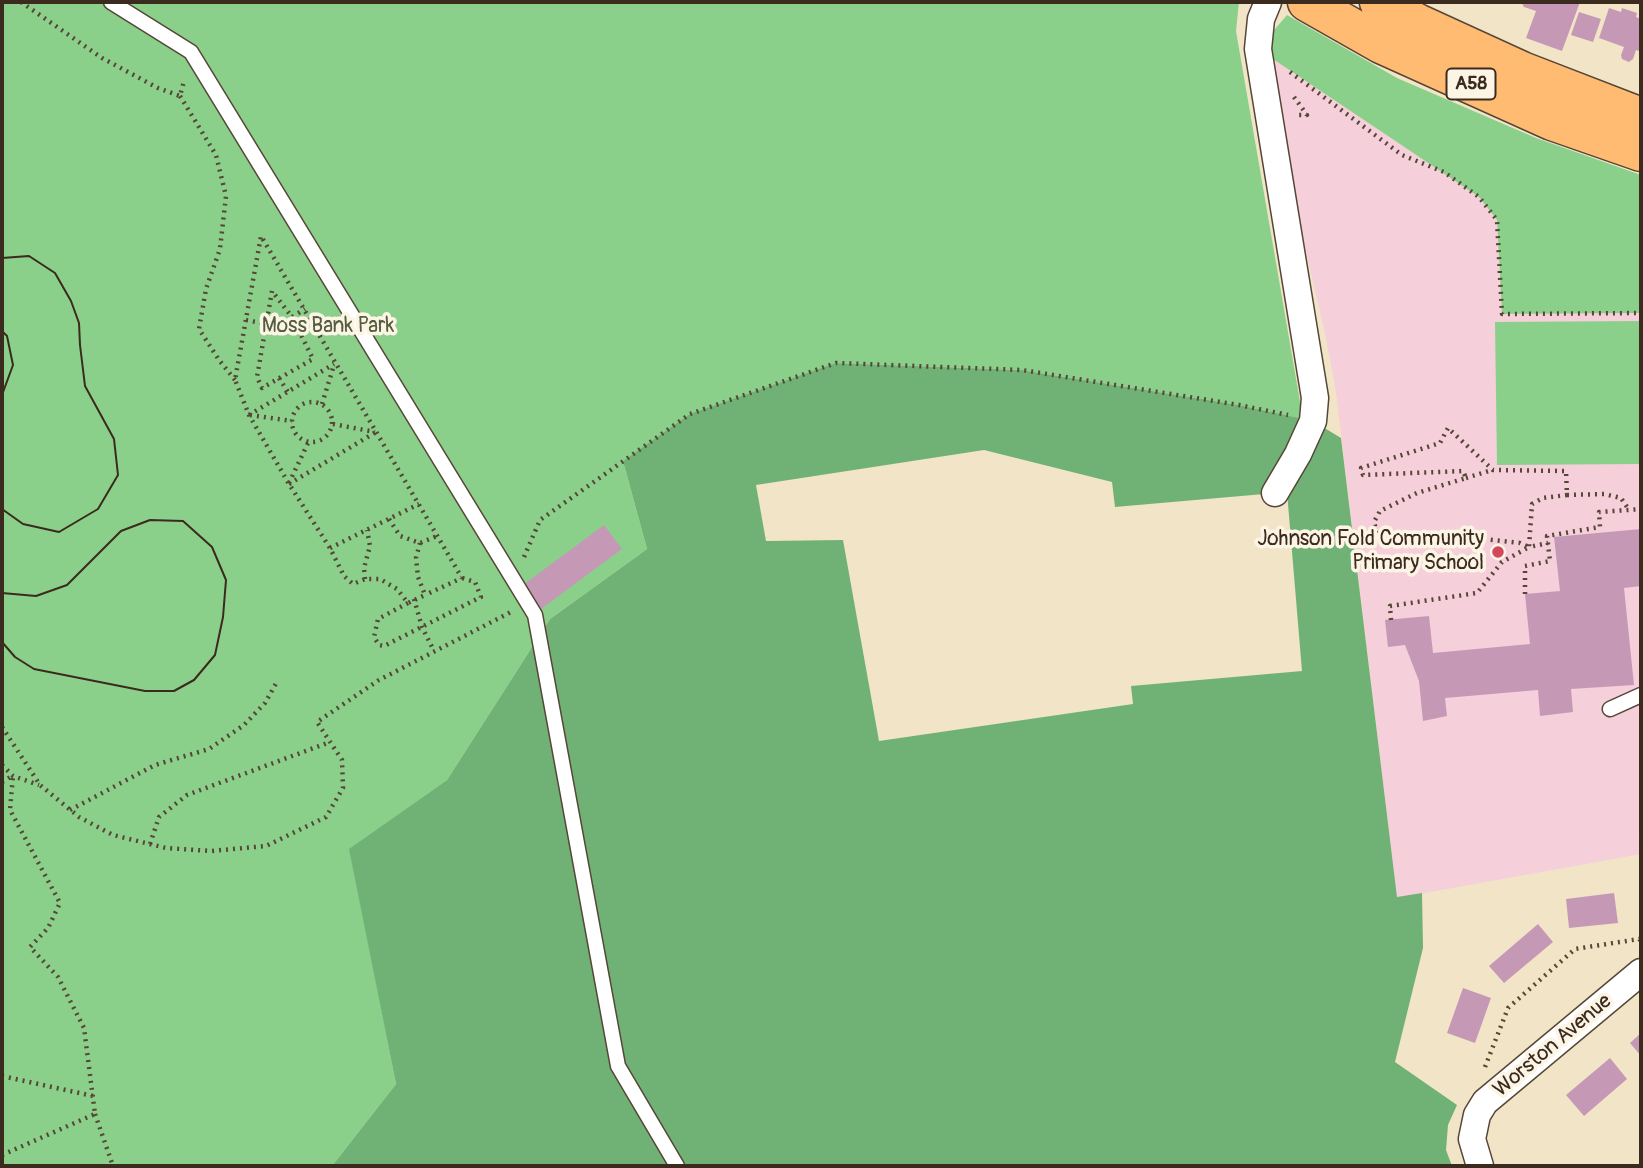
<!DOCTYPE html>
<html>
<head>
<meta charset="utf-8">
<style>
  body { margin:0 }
  #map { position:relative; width:1643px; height:1168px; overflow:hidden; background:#f2e4c7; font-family:Pangolin,sans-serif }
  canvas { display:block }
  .frame { position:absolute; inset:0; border:4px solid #3b2a1e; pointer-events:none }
</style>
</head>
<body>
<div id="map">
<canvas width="1643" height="1168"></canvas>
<div class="frame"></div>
</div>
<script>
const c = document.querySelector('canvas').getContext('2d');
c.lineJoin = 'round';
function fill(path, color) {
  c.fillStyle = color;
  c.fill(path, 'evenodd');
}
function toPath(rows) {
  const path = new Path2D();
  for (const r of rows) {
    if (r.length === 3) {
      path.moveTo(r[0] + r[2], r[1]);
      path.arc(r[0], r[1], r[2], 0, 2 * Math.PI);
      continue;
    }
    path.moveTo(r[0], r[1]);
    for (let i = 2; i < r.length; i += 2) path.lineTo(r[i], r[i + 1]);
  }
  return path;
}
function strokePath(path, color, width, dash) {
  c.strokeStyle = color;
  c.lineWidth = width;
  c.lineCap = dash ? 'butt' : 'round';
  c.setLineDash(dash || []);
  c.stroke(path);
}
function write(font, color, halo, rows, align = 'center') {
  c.font = font + ' Pangolin,sans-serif';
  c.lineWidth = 7;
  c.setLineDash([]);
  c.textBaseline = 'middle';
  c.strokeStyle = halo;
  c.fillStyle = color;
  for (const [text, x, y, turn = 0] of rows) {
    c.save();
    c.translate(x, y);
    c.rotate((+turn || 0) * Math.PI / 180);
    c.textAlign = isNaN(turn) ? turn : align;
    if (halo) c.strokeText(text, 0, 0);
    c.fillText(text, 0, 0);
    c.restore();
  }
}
fill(toPath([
  [1258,49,1479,197,1497,220,1502,314,1641,313,1641,831,1638,833,1641,854,1397,898,1336,392,1325,333]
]), '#f5cfda');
fill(toPath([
  [2,2,1239,2,1236,31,1303,419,1239,405,1022,370,836,363,623,461,647,549,550,619,447,780,350,849,396,1084,332,1166,2,1166],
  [1287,15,1397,78,1536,138,1641,175,1641,313,1502,314,1497,220,1479,197,1258,49],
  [1641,321,1641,464,1497,465,1495,322]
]), '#8bd08a');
fill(toPath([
  [836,363,1022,370,1239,405,1313,421,1341,438,1397,897,1422,893,1423,948,1395,1062,1457,1105,1448,1125,1446,1150,1452,1166,332,1166,396,1084,349,849,447,780,550,619,647,549,623,461,690,414],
  [984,450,1112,482,1115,507,1287,492,1302,671,1131,686,1133,704,879,741,843,540,766,541,756,485]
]), '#70b276');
fill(toPath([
  [1521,2,1580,2,1562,51,1526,38,1536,11,1524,7],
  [1609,8,1621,12,1622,8,1637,13,1636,17,1641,19,1641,44,1639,51,1636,50,1633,59,1629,62,1622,59,1621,55,1624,47,1599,38],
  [1579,12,1601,19,1593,42,1571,35],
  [604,525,622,549,541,609,523,585],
  [1641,529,1641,586,1624,588,1634,685,1571,689,1573,712,1540,716,1538,690,1445,698,1447,716,1423,721,1419,681,1405,645,1388,647,1385,620,1429,616,1433,653,1530,644,1525,594,1560,591,1554,537],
  [1614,893,1618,923,1569,928,1566,899],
  [1538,924,1553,942,1504,983,1489,966],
  [1463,988,1491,998,1475,1043,1447,1033],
  [1641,1033,1641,1056,1630,1043],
  [1610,1058,1627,1079,1584,1116,1566,1095]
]), '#c599b6');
const lane = toPath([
  [111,2,191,52,535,615,618,1066,677,1166],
  [1610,709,1641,695]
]);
const street = toPath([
  [1268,2,1261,19,1258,49,1315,398,1313,421,1298,454,1275,493],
  [1480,1166,1472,1139,1477,1115,1485,1102,1641,972]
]);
const highway = toPath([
  [1307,2,1381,44,1552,121,1641,152],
  [1379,2,1417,23,1522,71,1641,117]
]);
strokePath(lane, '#564637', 17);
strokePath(street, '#564637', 29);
strokePath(highway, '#564637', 41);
strokePath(toPath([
  [21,2,102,58,158,88,180,96,184,81],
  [1290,72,1402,155,1444,172,1479,197,1497,220,1502,314,1641,313],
  [180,96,216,155,226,196,220,249,206,289,199,329,219,360,235,380],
  [1294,97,1307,115,1299,115],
  [292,317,313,359,262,388,257,377,272,291,292,317,305,309],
  [246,320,266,324],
  [279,378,288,392],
  [312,422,20],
  [322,404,334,365],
  [249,415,334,364],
  [250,415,292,421],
  [333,424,375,432],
  [1466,478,1492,470],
  [289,483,308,443],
  [289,484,376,432],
  [1567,495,1604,494,1621,498,1629,510],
  [389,519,400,536,420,543,437,536],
  [420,543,416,558,418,577,425,595,408,603,397,589,380,579,365,579,353,584,344,576,330,548,289,484,249,415,235,380,261,236,462,578,425,595],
  [330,548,419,504],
  [524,557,540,520,690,414,836,363,1022,370,1239,405,1288,415],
  [365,579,364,568,370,546,367,530],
  [1525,594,1525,566,1550,561,1547,536,1600,527,1599,512,1641,509],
  [414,599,422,627,434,651],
  [408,603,378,619,374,637,379,645,384,646,481,597,475,582,462,578],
  [1391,620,1390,606,1477,593,1502,562,1529,547,1520,543,1446,535,1407,536,1388,541,1377,533,1374,522,1380,511,1417,493,1466,478,1463,471,1363,475,1361,468,1440,443,1448,428,1493,470,1566,471,1567,495,1543,498,1532,504,1529,547,1548,543],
  [2,727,40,785,79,817,113,835,166,848,211,851,266,846,326,817,343,788,342,760,317,722,379,680,511,612],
  [2,765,13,776,39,785],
  [2,782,12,776],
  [70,810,155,765,209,749,244,725,265,703,278,680],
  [150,844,159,817,187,795,330,742],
  [1485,1067,1508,1008,1575,949,1639,939,1641,941],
  [2,1076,93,1096],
  [95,1114,113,1166],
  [2,1155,95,1114,84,1028,58,977,30,947,48,928,60,903,10,810,13,776]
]), '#564637', 4.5, [2, 5]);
strokePath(lane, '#fff', 14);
strokePath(street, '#fff', 26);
strokePath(highway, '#ffbb71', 38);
strokePath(toPath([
  [2,258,29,256,55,273,71,301,79,323,80,345,85,386,114,439,118,475,98,509,59,532,23,524,2,509],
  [2,331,7,336,13,365,2,395],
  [2,593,36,596,67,585,121,531,150,520,183,521,212,547,226,580,223,617,215,655,194,680,174,691,145,691,34,669,15,657,2,642]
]), '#3b2a1e', 2);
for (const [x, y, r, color] of [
  [1498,552,7,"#d1495b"]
]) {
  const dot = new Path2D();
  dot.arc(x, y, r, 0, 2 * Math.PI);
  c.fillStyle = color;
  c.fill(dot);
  strokePath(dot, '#fcf5e5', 2.5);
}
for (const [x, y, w] of [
  [1471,84,49]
]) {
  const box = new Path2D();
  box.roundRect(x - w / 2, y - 15.5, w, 31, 5);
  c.fillStyle = '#fcf5e5';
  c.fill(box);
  strokePath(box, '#3b2a1e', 2);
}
write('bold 19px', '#3b2a1e', null, [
  ["A58",1471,84]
]);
write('21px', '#535c3e', '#fcf5e5', [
  ["Moss Bank Park",328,327]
]);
write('21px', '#3b2a1e', '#fcf5e5', [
  ["Johnson Fold Community",1484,540],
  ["Primary School",1484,564]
], 'right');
write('21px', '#3b2a1e', '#fcf5e5', [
  ["Worston Avenue",1553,1046,-40]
]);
</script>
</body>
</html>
